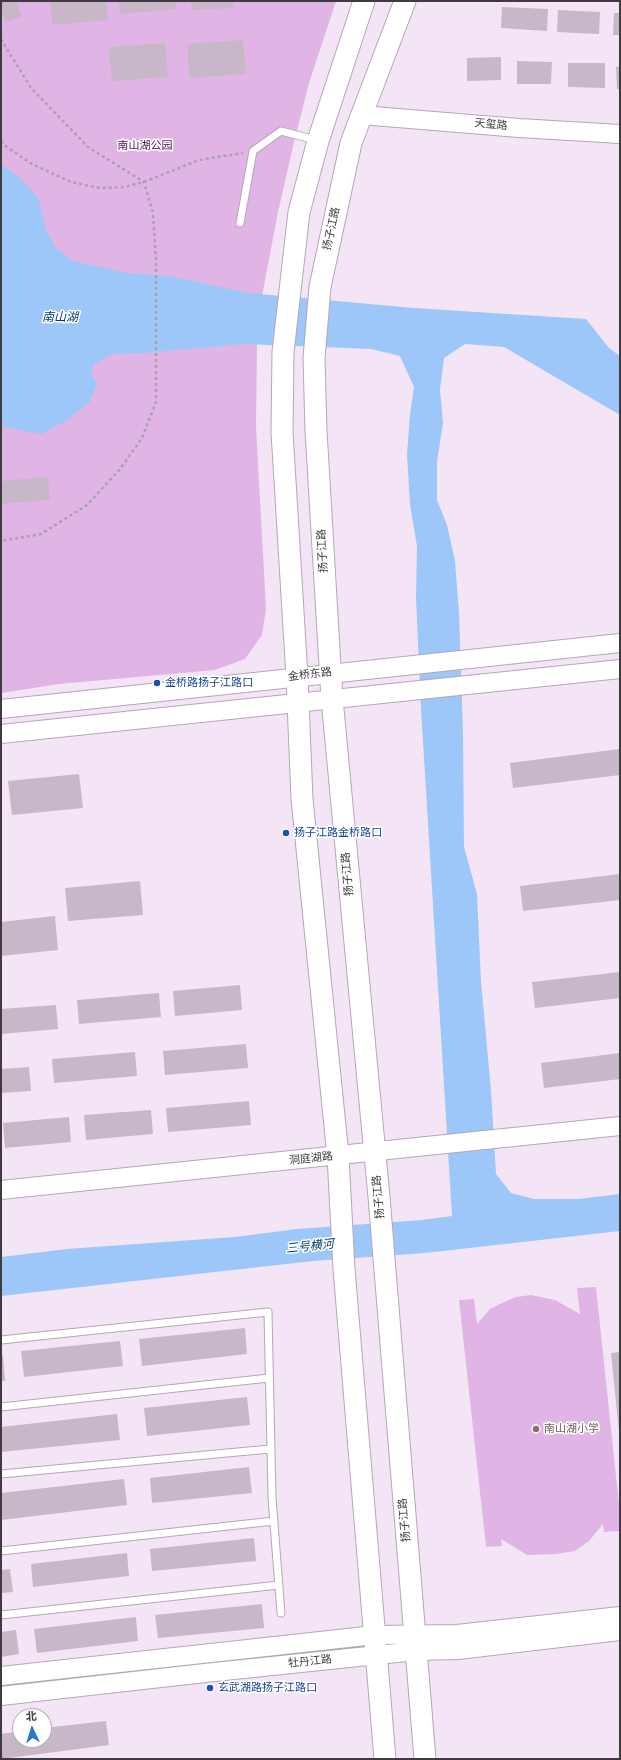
<!DOCTYPE html>
<html>
<head>
<meta charset="utf-8">
<style>
  body { margin:0 }
  #map { position:relative; width:621px; height:1760px; overflow:hidden; background:#f4e5f6; font-family:"Roboto Condensed","Noto Sans SC",sans-serif }
  canvas { display:block }
  .frame { position:absolute; inset:0; border:2px solid #3f3940; pointer-events:none }
  .north { position:absolute; left:12px; top:1708px; width:40px; height:40px; box-sizing:border-box; background:#fff; border:1px solid #b2b0b3; border-radius:50%; rotate:356deg; font-size:11px; font-weight:700; line-height:16px; text-align:center; color:#3f3940 }
  .north::after { content:''; display:block; margin:auto; width:14px; height:18px; background:#2878c7; clip-path:polygon(50% 0,100% 100%,50% 72%,0 100%) }
</style>
</head>
<body>
<div id="map">
<canvas width="621" height="1760"></canvas>
<div class="frame"></div>
<div class="north">北</div>
</div>
<script>
const c = document.querySelector('canvas').getContext('2d');
c.lineJoin = 'round';
function fill(path, color) {
  c.fillStyle = color;
  c.fill(path, 'evenodd');
}
function toPath(rows) {
  const path = new Path2D();
  for (const r of rows) {
    path.moveTo(r[0], r[1]);
    for (let i = 2; i < r.length; i += 2) path.lineTo(r[i], r[i + 1]);
  }
  return path;
}
function strokePath(path, color, width, dash) {
  c.strokeStyle = color;
  c.lineWidth = width;
  c.lineCap = dash ? 'butt' : 'round';
  c.setLineDash(dash || []);
  c.stroke(path);
}
function write(font, color, halo, rows, align = 'center') {
  c.font = font + ' "Roboto Condensed","Noto Sans SC",sans-serif';
  c.lineWidth = 3;
  c.setLineDash([]);
  c.textBaseline = 'middle';
  c.strokeStyle = halo;
  c.fillStyle = color;
  for (const [text, x, y, turn = 0] of rows) {
    c.save();
    c.translate(x, y);
    c.rotate((+turn || 0) * Math.PI / 180);
    c.textAlign = isNaN(turn) ? turn : align;
    if (halo) c.strokeText(text, 0, 0);
    c.fillText(text, 0, 0);
    c.restore();
  }
}
fill(toPath([
  [1,1,336,1,309,83,294,142,278,212,262,296,257,344,256,426,266,609,262,635,245,659,215,670,59,684,1,693],
  [596,1287,620,1514,620,1531,604,1532,603,1524,589,1541,575,1551,557,1554,527,1555,501,1539,502,1546,486,1547,459,1300,474,1299,477,1324,490,1309,500,1304,516,1297,531,1295,555,1300,580,1314,577,1288]
]), '#e0b5e6');
fill(toPath([
  [1,164,19,177,38,198,46,230,56,248,73,261,127,273,170,276,248,293,414,308,586,319,609,348,620,356,620,415,504,347,465,344,444,358,440,389,443,423,437,462,437,500,447,525,455,561,459,613,463,732,464,847,477,894,481,982,491,1090,496,1174,511,1193,534,1199,578,1199,620,1194,620,1231,425,1253,313,1261,1,1296,1,1257,67,1249,235,1237,297,1229,422,1220,452,1216,421,709,416,598,417,546,410,505,407,454,410,414,414,387,400,356,371,349,245,344,145,353,114,354,94,364,91,374,97,384,89,403,64,422,41,434,4,427,1,425]
]), '#9dc7f8');
fill(toPath([
  [1,1,16,1,22,17,6,22,1,8],
  [50,1,106,1,108,20,52,25],
  [119,1,175,1,176,9,120,14],
  [191,1,233,1,233,8,192,10],
  [502,7,548,9,547,31,501,28],
  [558,10,600,12,599,34,557,32],
  [614,13,620,13,620,35,613,35],
  [243,40,246,74,190,78,187,44],
  [165,43,168,77,112,81,109,47],
  [501,57,501,80,467,81,467,58],
  [517,61,552,62,551,84,517,84],
  [568,63,605,63,605,88,568,87],
  [620,66,620,89,617,89,616,67],
  [48,477,50,500,1,504,1,481],
  [620,749,620,775,513,788,510,763],
  [79,774,83,808,12,815,8,781],
  [620,874,620,900,523,911,520,886],
  [140,881,143,915,68,921,65,888],
  [55,916,58,950,1,956,1,922],
  [620,972,620,998,535,1008,532,982],
  [240,985,242,1010,175,1016,173,991],
  [159,993,161,1017,79,1024,77,1000],
  [56,1005,58,1029,1,1034,1,1009],
  [246,1044,248,1068,165,1075,163,1051],
  [135,1052,137,1076,54,1083,52,1059],
  [620,1053,620,1079,544,1088,541,1063],
  [29,1067,31,1091,1,1093,1,1069],
  [249,1101,251,1125,168,1132,166,1108],
  [151,1110,153,1134,86,1140,84,1115],
  [69,1117,71,1142,5,1148,3,1123],
  [245,1328,247,1354,142,1366,139,1339],
  [120,1341,123,1366,24,1377,21,1351],
  [620,1352,620,1432,619,1432,611,1353],
  [1,1355,3,1355,5,1381,1,1381],
  [247,1397,250,1425,147,1436,144,1408],
  [117,1414,120,1440,1,1452,1,1427],
  [249,1467,252,1493,152,1503,150,1478],
  [124,1479,127,1505,1,1520,1,1493],
  [254,1538,256,1561,152,1571,150,1549],
  [127,1553,129,1576,33,1587,31,1564],
  [10,1569,13,1592,1,1593,1,1570],
  [262,1604,264,1628,158,1638,155,1615],
  [136,1617,138,1641,37,1653,34,1629],
  [16,1630,19,1654,1,1657,1,1632],
  [106,1721,109,1745,1,1759,1,1734,20,1731,20,1740,44,1740,44,1728]
]), '#c7b7c8');
const service = toPath([
  [240,223,253,151,281,131,316,140],
  [1,1340,268,1312,272,1498,281,1613],
  [1,1407,269,1378],
  [1,1474,270,1449],
  [1,1551,274,1521],
  [1,1615,279,1585]
]);
const tertiary = toPath([
  [361,115,519,128,620,134],
  [1,709,620,643],
  [1,734,620,669],
  [1,1190,620,1126],
  [1,1676,375,1635,457,1634,620,1616],
  [1,1696,205,1673,416,1651,458,1650,620,1631]
]);
const secondary = toPath([
  [364,1,318,141,299,212,283,352,282,432,297,677,302,799,338,1156,344,1269,385,1759],
  [405,1,351,143,320,287,314,358,316,431,332,699,379,1197,425,1759]
]);
strokePath(service, '#b5a6b7', 9);
strokePath(tertiary, '#b5a6b7', 20);
strokePath(secondary, '#b5a6b7', 23);
strokePath(toPath([
  [1,39,31,88,88,147,144,182,153,213,156,261,156,402,142,438,120,469,87,505,41,534,1,541],
  [1,141,7,147,32,164,71,182,100,188,125,187,144,182,199,160,243,153]
]), '#aba0ad', 2.5, [3, 3]);
strokePath(service, '#fff', 7);
strokePath(tertiary, '#fff', 18);
strokePath(secondary, '#fff', 21);
for (const [x, y, r, color] of [
  [157,683,4,"#1a4fb4"],
  [286,833,4,"#1a4fb4"],
  [536,1429,4,"#8d6e63"],
  [210,1688,4,"#1a4fb4"]
]) {
  const dot = new Path2D();
  dot.arc(x, y, r, 0, 2 * Math.PI);
  c.fillStyle = color;
  c.fill(dot);
  strokePath(dot, '#fff', 1.5);
}
write('11px', '#3f3940', '#fff', [
  ["天玺路",491,125,5],
  ["扬子江路",332,229,-78],
  ["扬子江路",323,551,-93],
  ["金桥东路",310,675,-7],
  ["扬子江路",348,874,-95],
  ["洞庭湖路",311,1159,-6],
  ["扬子江路",379,1197,-95],
  ["扬子江路",405,1520,-95],
  ["牡丹江路",310,1662,-6]
]);
write('11px', '#510f59', '#fff', [
  ["南山湖公园",145,146]
]);
write('11px', '#164399', '#fff', [
  ["金桥路扬子江路口",165,683],
  ["扬子江路金桥路口",294,833],
  ["玄武湖路扬子江路口",218,1688]
], 'left');
write('11px', '#785e54', '#fff', [
  ["南山湖小学",544,1429]
], 'left');
write('italic 12px', '#00396f', '#fff', [
  ["南山湖",60,318],
  ["三号横河",310,1247,-6]
]);
</script>
</body>
</html>
